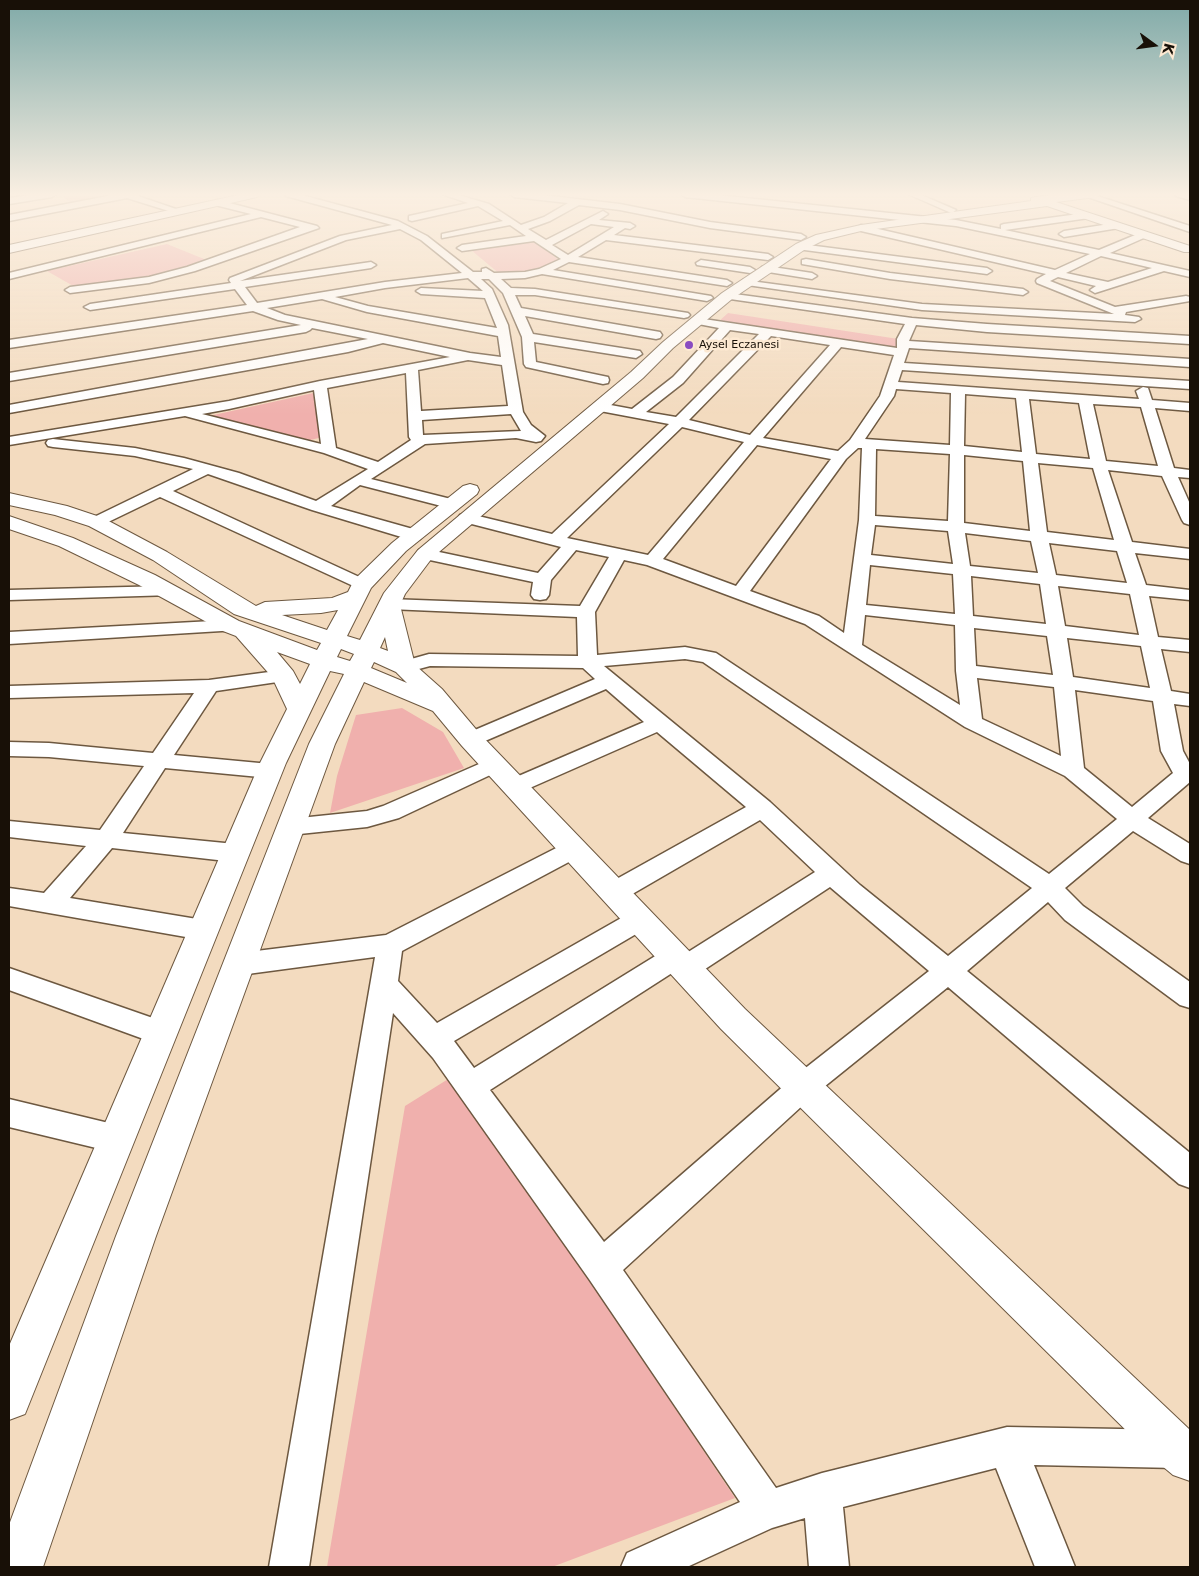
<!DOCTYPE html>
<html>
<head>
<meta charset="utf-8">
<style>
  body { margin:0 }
  #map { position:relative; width:1199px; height:1576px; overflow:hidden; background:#f3dbbf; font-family:"DejaVu Sans",sans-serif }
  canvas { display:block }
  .frame { position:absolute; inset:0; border:10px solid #181007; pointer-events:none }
  .north { position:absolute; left:1129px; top:20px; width:50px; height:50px; -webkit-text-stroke:4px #fde9d2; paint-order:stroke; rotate:104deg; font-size:14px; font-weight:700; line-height:20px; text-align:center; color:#181007 }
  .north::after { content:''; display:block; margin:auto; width:18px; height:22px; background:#181007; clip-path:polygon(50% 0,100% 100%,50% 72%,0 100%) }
</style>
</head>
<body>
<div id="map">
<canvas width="1199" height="1576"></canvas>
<div class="frame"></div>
<div class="north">K</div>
</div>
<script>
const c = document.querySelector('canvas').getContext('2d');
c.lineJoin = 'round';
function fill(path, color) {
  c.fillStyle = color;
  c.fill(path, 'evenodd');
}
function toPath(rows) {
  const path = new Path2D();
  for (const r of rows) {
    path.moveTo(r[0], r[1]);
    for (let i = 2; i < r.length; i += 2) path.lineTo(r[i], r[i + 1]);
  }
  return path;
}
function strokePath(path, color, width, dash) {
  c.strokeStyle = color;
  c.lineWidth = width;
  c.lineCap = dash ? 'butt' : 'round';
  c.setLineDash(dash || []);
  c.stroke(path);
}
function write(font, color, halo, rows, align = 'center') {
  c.font = font + ' "DejaVu Sans",sans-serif';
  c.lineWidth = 5;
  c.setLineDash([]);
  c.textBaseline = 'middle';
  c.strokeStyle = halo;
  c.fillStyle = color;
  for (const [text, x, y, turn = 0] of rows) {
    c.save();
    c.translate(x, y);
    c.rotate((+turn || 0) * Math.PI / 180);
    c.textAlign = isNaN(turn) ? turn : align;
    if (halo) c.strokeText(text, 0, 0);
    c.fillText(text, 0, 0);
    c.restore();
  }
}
fill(toPath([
  [102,194,119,196,75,205,60,195],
  [535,242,559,260,534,272,501,275,471,250],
  [167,244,209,261,165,275,103,285,75,287,47,271],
  [728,313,905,340,902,349,718,322],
  [318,392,323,437,306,441,209,416],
  [402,708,443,732,464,768,330,813,337,776,356,715],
  [453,1076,735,1498,552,1567,327,1567,405,1106]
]), '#f0b0ad');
const street = toPath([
  [37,194,56,194,52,197,9,204,9,198,37,194],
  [118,194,139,194,138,196,176,209,172,212,127,198,9,221,9,215,118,194],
  [285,194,298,194,398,221,427,236,473,272,482,272,482,269,486,268,494,273,525,272,539,269,561,259,534,241,462,251,457,248,462,245,526,236,510,225,442,238,442,234,503,221,478,206,412,221,409,220,409,216,468,203,442,194,455,194,489,204,521,225,544,217,568,203,514,197,510,194,534,194,620,204,710,222,801,234,806,237,801,240,710,228,620,210,579,205,550,221,528,229,546,240,603,211,608,214,599,220,630,223,635,226,630,229,625,228,614,235,768,254,773,257,768,260,606,240,578,257,727,280,732,283,727,286,569,262,553,270,711,296,713,298,707,301,542,274,525,278,501,279,511,288,535,289,688,313,690,315,688,317,684,318,535,295,515,295,521,308,660,332,662,335,660,338,656,339,525,316,533,334,640,351,642,354,636,358,534,342,536,362,608,377,609,380,608,383,603,384,526,367,524,364,522,337,503,293,489,279,481,279,492,289,508,325,523,412,531,425,545,436,541,441,536,442,516,438,425,444,371,479,459,501,461,504,459,507,453,509,360,485,331,506,420,531,422,535,420,539,408,539,312,510,208,474,173,491,368,581,371,585,368,589,362,590,160,497,102,525,90,525,88,522,90,519,193,469,135,456,53,447,48,446,46,443,48,440,53,439,135,448,184,458,239,473,316,501,368,469,324,453,185,416,9,445,9,437,229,401,320,381,450,357,383,343,348,352,9,413,9,405,368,339,312,328,310,330,306,332,9,381,9,373,301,325,278,320,253,311,9,348,9,340,247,305,235,289,90,310,84,307,90,304,231,283,229,280,230,278,340,236,392,225,286,196,285,194],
  [591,224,614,227,568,255,552,245,591,224],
  [400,229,421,240,462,273,385,282,257,303,245,287,371,268,376,265,371,262,240,281,346,240,400,229],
  [468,278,483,291,421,288,416,291,421,294,485,298,497,328,368,306,335,297,385,288,468,278],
  [322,299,367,312,498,336,501,357,470,353,285,315,267,308,322,299],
  [468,360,502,365,508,406,421,411,418,370,468,360],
  [406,373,409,437,411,440,378,462,336,448,327,388,406,373],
  [314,390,321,444,202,414,229,409,314,390],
  [511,414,521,431,423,435,422,420,511,414],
  [681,194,708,194,956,220,1001,229,1001,225,1004,224,1086,213,1091,216,1089,218,1005,230,1099,250,1140,233,1146,233,1146,237,1110,253,1190,271,1190,277,1164,271,1095,293,1090,290,1096,286,1058,277,1050,281,1115,307,1186,296,1190,297,1190,301,1126,312,1125,315,1139,317,1141,319,1135,322,922,310,747,285,743,284,742,282,743,280,922,304,1114,314,1037,283,1036,281,1037,279,1046,274,861,231,856,228,861,225,1055,270,1090,254,956,226,685,197,681,194],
  [1101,256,1152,268,1108,282,1066,273,1101,256],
  [908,194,919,194,956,210,952,213,949,212,908,194],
  [1079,194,1091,194,1190,226,1190,232,1079,194],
  [1175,194,1190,194,1190,200,1176,196,1175,194],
  [218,200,317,226,319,228,195,271,149,283,70,293,65,290,70,287,149,277,187,267,300,227,261,217,9,279,9,273,251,214,215,205,215,201,218,200],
  [1116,223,1119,224,1119,228,1064,237,1059,234,1064,231,1116,223],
  [800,244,987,268,992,271,987,274,797,249,797,245,800,244],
  [806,259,890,273,1023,289,1028,292,1023,295,890,279,802,264,802,260,806,259],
  [701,260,750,267,755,270,750,273,697,265,696,263,701,260],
  [766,266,812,273,817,276,812,279,762,271,761,269,762,267,766,266],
  [727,293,912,318,987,324,1190,336,1190,344,987,332,916,325,909,341,1190,359,1190,367,909,348,904,363,1190,381,1190,389,902,370,898,382,1139,399,1136,391,1143,387,1148,388,1152,400,1190,403,1190,411,1155,408,1174,468,1190,470,1190,478,1178,477,1190,504,1190,525,1184,523,1182,520,1162,476,1108,470,1132,542,1190,549,1190,559,1135,553,1146,585,1190,590,1190,600,1149,596,1158,637,1190,640,1190,652,1161,649,1171,691,1190,694,1190,706,1174,704,1183,751,1190,764,1190,782,1148,818,1190,844,1190,864,1181,861,1133,831,1065,888,1083,906,1190,982,1190,1008,1180,1005,1065,920,1048,902,967,971,1190,1153,1190,1188,1179,1184,948,987,814,1095,623,1270,776,1488,822,1473,1007,1427,1177,1430,1190,1432,1190,1470,1177,1468,1034,1465,1075,1567,1035,1567,996,1468,843,1507,849,1567,809,1567,805,1518,772,1528,687,1567,621,1567,627,1553,740,1502,589,1279,433,1058,393,1013,309,1567,269,1567,375,957,240,975,231,972,227,964,231,956,240,953,386,935,566,843,574,840,582,843,586,849,582,855,402,951,398,981,437,1023,630,913,639,910,648,913,652,920,648,927,454,1041,474,1068,665,950,674,947,683,950,685,954,815,872,760,820,622,900,613,902,604,900,601,893,604,886,746,807,657,732,523,791,515,794,507,791,504,786,507,781,644,722,606,689,471,747,463,745,460,740,463,735,595,679,583,668,430,666,404,673,397,671,394,667,397,663,429,654,578,656,577,617,389,609,383,608,380,604,383,600,389,599,580,606,609,557,576,550,551,580,549,595,546,599,540,600,534,599,531,595,533,582,425,559,419,558,416,554,419,550,425,549,538,573,561,547,460,521,458,518,460,515,466,513,552,534,669,424,600,411,593,407,600,403,632,409,673,377,719,328,693,323,691,321,693,319,697,318,897,348,897,339,905,324,723,298,722,296,723,294,727,293],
  [730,330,759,334,676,417,646,412,683,383,730,330],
  [771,336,830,345,750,435,689,420,771,336],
  [841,347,894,355,880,396,850,440,838,451,763,438,841,347],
  [896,389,951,393,950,445,865,439,894,396,896,389],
  [965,394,1016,398,1022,452,964,446,965,394],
  [1029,399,1079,403,1090,459,1036,454,1029,399],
  [1093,404,1141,407,1158,466,1106,461,1093,404],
  [682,427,744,442,648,555,567,538,682,427],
  [757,445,831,459,736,586,663,559,757,445],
  [858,448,862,448,859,520,844,633,819,616,750,591,846,459,858,448],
  [876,449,950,454,948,521,875,516,876,449],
  [964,455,1023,461,1030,531,964,523,964,455],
  [1038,463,1093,468,1114,540,1047,532,1038,463],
  [875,525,948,531,953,564,871,555,875,525],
  [965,533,1031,541,1038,573,970,566,965,533],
  [1049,543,1117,551,1127,583,1056,575,1049,543],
  [624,560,647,565,805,624,965,727,1065,776,1117,819,1049,874,716,653,685,647,597,655,595,612,624,560],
  [870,565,953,574,955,614,866,605,870,565],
  [971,576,1040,584,1046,624,973,616,971,576],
  [1058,586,1130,594,1139,635,1065,626,1058,586],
  [865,615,955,625,956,671,960,705,862,645,865,615],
  [974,628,1047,636,1053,675,976,666,974,628],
  [1067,638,1141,646,1150,688,1073,677,1067,638],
  [685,659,703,662,1032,888,948,956,860,885,770,802,604,666,685,659],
  [977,678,1054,687,1061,756,982,719,977,678],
  [1075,690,1153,701,1161,751,1173,773,1132,807,1084,768,1075,690],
  [830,887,929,971,794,1077,604,1242,490,1090,672,973,675,977,684,980,693,977,830,887],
  [167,586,173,587,176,591,173,595,9,600,9,590,167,586],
  [231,620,238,622,240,626,238,630,9,644,9,632,231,620],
  [284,670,291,672,294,676,291,680,216,691,174,755,270,764,278,766,281,771,278,776,270,778,165,768,123,833,235,844,243,847,247,853,243,859,235,862,112,848,70,898,203,920,212,923,216,930,212,937,203,940,9,906,9,888,44,893,86,846,9,837,9,821,100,830,144,766,49,757,9,756,9,742,49,743,153,753,194,693,9,698,9,686,209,680,284,670],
  [495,757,503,759,506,764,503,769,399,818,367,827,290,835,282,833,278,827,282,821,290,819,367,811,383,806,495,757],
  [9,968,170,1024,174,1033,170,1042,160,1045,9,990,9,968],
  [9,1099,117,1125,128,1129,132,1139,128,1149,117,1153,9,1127,9,1099]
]);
const secondary = toPath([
  [243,194,262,194,257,197,9,253,9,245,243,194],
  [1065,194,1101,194,1096,197,1056,202,1190,246,1190,252,1184,252,1047,206,861,231,824,240,804,250,732,299,673,348,643,378,432,558,405,594,400,605,415,665,442,689,480,734,745,1009,1190,1430,1190,1481,1173,1475,1161,1465,721,1029,462,746,433,711,364,682,335,744,156,1236,43,1567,9,1567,9,1525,116,1236,309,744,344,674,330,671,286,763,25,1414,9,1420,9,1346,260,763,287,709,272,677,236,636,223,631,139,585,59,546,9,529,9,516,73,538,155,575,239,621,317,650,321,643,234,614,153,560,89,526,55,515,9,505,9,493,67,506,103,518,167,552,256,606,265,602,332,598,348,592,354,580,392,543,463,486,470,484,477,486,479,490,477,494,406,551,371,588,347,636,360,640,384,593,418,550,631,372,663,342,722,293,796,244,816,235,861,225,1031,201,1031,198,1035,197,1065,194],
  [338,610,327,630,282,615,321,613,338,610],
  [385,637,388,651,380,648,385,637],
  [341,649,354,654,350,661,337,657,341,649],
  [277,652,310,664,300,684,293,671,277,652],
  [374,662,396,672,407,683,371,668,374,662]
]);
strokePath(street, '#6d5840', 3);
strokePath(secondary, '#6d5840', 2);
fill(street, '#fff');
fill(secondary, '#fff');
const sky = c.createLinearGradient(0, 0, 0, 414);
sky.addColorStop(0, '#80aaa8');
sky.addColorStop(0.47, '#faefe2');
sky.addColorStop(1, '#faefe200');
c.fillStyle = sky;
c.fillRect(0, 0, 1199, 414);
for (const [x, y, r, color] of [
  [689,345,5,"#8a4cc1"]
]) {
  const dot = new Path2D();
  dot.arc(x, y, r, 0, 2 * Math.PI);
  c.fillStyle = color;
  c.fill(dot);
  strokePath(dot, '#fde9d2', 2);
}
write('11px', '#181007', '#fde9d2', [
  ["Aysel Eczanesi",699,345]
], 'left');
</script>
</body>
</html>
